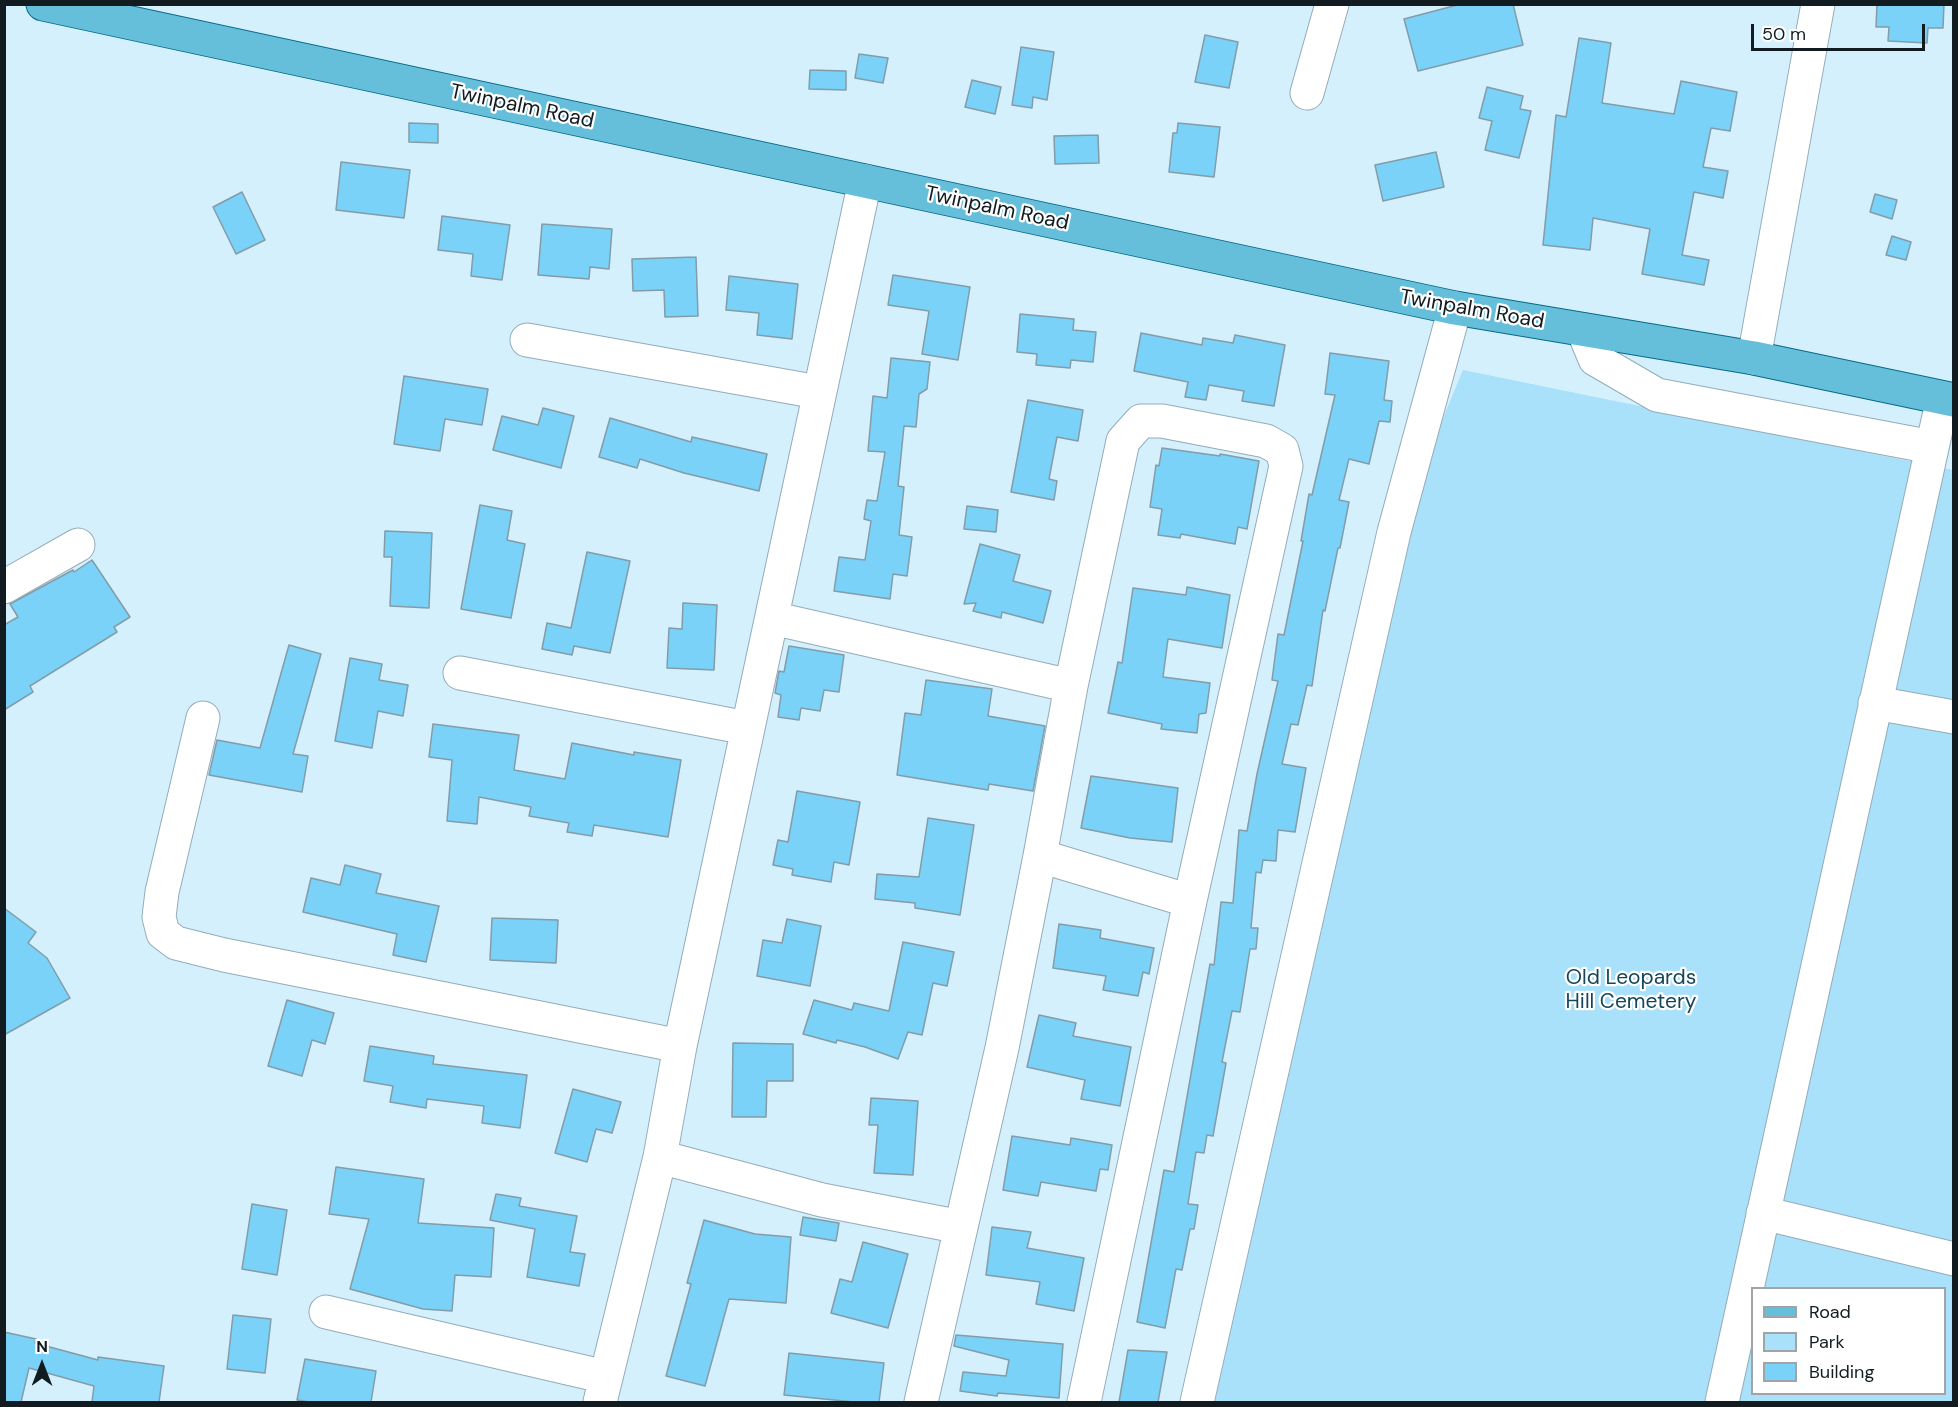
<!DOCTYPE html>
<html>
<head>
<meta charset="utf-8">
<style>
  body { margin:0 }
  #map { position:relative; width:1958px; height:1407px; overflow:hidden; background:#d5f0fd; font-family:"DM Sans",sans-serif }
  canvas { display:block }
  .frame { position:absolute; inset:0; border:6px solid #121c20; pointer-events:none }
  .legend { position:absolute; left:1751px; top:1287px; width:195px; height:108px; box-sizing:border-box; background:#fff; border:2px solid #a0a4a6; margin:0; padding:8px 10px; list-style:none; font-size:18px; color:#121c20 }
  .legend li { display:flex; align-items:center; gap:12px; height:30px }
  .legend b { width:30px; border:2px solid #a0a4a6 }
  .north { position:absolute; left:12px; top:1335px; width:60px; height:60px; -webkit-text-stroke:4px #fff; paint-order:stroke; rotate:0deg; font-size:16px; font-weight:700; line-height:24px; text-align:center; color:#121c20 }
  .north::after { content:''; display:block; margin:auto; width:21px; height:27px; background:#121c20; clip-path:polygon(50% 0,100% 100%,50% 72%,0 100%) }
  .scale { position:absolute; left:1751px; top:24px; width:174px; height:27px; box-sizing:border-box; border:3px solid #121c20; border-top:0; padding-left:8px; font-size:18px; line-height:21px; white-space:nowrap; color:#121c20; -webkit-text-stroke:4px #fff; paint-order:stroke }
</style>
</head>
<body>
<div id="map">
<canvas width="1958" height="1407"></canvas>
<div class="frame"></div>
<ul class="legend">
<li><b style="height:8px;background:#66bfda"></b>Road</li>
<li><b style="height:16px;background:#a9e0fa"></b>Park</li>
<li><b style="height:16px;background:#7ad2f8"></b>Building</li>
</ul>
<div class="north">N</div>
<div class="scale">50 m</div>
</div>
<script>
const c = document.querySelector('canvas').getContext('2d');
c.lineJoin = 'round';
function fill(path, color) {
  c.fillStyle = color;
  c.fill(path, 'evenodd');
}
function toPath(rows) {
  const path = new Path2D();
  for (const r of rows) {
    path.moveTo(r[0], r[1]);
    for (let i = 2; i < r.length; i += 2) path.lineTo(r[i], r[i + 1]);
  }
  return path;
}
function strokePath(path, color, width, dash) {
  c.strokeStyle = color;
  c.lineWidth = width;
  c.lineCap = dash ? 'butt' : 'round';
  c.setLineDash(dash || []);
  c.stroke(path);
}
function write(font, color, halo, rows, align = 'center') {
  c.font = font + ' "DM Sans",sans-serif';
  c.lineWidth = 4.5;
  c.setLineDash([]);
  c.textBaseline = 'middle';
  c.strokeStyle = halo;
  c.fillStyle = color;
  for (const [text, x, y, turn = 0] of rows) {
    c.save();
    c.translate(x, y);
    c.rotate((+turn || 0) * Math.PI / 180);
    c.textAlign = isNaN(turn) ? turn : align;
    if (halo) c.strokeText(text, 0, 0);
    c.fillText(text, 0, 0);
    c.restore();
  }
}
fill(toPath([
  [1463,370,1953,470,1953,1402,1206,1402,1419,476],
  [1752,1288,1944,1288,1944,1394,1752,1394]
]), '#a9e0fa');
const building = toPath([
  [1461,4,1513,4,1523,45,1418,71,1404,19,1461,4],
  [1877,4,1944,4,1943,28,1928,28,1927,43,1888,41,1889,27,1876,27,1877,4],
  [1205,35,1238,42,1229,88,1195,82,1205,35],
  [1579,38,1611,43,1602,103,1674,114,1681,81,1737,92,1730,131,1711,128,1703,167,1728,171,1723,198,1694,192,1682,255,1709,260,1704,285,1642,274,1650,229,1593,218,1590,250,1543,245,1556,115,1566,117,1579,38],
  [1021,47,1054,52,1047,100,1033,97,1032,108,1012,105,1021,47],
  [859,54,888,58,883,83,855,78,859,54],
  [810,70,846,71,846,90,809,89,810,70],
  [972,80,1001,87,995,114,965,107,972,80],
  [1487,87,1523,96,1520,109,1531,111,1519,158,1485,150,1492,121,1479,118,1487,87],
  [409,123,438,124,438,143,409,142,409,123],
  [1178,123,1220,127,1214,177,1169,172,1173,133,1177,133,1178,123],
  [1098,135,1099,163,1055,164,1054,136,1098,135],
  [1436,152,1444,187,1383,201,1375,165,1436,152],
  [341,162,410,170,404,218,336,210,341,162],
  [242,192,265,240,236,254,213,207,242,192],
  [1875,194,1897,200,1892,219,1870,212,1875,194],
  [442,216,510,225,502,280,471,276,473,254,438,250,442,216],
  [542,224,612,229,609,269,590,267,589,279,538,275,542,224],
  [1892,236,1911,242,1906,260,1886,255,1892,236],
  [696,257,698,316,665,317,664,290,633,291,632,259,696,257],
  [893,275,970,287,958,360,922,354,929,311,888,305,893,275],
  [729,276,798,284,792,339,757,335,759,313,726,310,729,276],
  [1020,314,1074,319,1073,330,1096,332,1093,362,1071,360,1070,368,1036,365,1037,354,1017,352,1020,314],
  [1141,333,1202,345,1203,338,1233,343,1235,335,1285,345,1274,406,1242,401,1244,391,1209,385,1206,400,1185,397,1188,382,1134,371,1141,333],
  [1330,353,1389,361,1384,400,1392,401,1390,422,1379,421,1369,464,1349,459,1339,500,1349,502,1340,548,1338,548,1325,611,1323,610,1312,686,1307,685,1298,725,1291,724,1282,764,1306,768,1295,832,1278,830,1276,861,1263,860,1261,873,1256,872,1251,928,1258,928,1256,949,1250,949,1240,1012,1232,1011,1222,1062,1226,1063,1213,1136,1207,1135,1204,1153,1196,1152,1188,1204,1198,1205,1194,1229,1190,1229,1182,1270,1176,1269,1165,1328,1137,1322,1164,1170,1174,1172,1210,964,1214,965,1221,902,1233,903,1239,830,1247,831,1257,774,1278,681,1272,680,1278,634,1284,635,1303,541,1301,541,1309,494,1312,495,1335,395,1325,394,1330,353],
  [891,358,930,362,927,389,919,394,916,427,904,426,898,486,904,487,899,535,912,537,907,576,893,574,890,599,834,591,839,557,865,560,871,521,864,519,867,500,877,501,885,452,868,451,873,396,887,398,891,358],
  [404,376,488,389,482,425,445,419,440,451,394,444,404,376],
  [1028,400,1083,410,1078,441,1057,437,1049,479,1057,481,1054,500,1011,492,1028,400],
  [543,408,574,416,561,468,493,450,502,416,538,425,543,408],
  [610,418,691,442,692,437,767,454,759,491,684,473,640,459,637,468,599,457,610,418],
  [1162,448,1220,456,1220,454,1259,461,1247,529,1238,527,1235,544,1181,534,1180,538,1158,535,1162,509,1150,507,1156,465,1159,466,1162,448],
  [480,505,512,511,507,540,525,544,511,618,461,609,480,505],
  [967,506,998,510,996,532,964,529,967,506],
  [385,531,432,533,429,608,390,606,392,557,384,557,385,531],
  [980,544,1020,555,1013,581,1051,591,1043,623,1002,612,1001,618,973,611,976,603,964,604,980,544],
  [587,552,630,561,610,653,574,646,572,655,542,649,547,623,571,628,587,552],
  [92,560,130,617,114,627,117,632,30,686,33,692,4,710,4,625,18,617,10,604,73,570,74,572,92,560],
  [1187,587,1230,595,1222,648,1168,639,1163,677,1210,683,1206,713,1199,714,1197,733,1161,729,1162,724,1108,713,1118,662,1122,663,1133,588,1186,595,1187,587],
  [683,603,717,605,714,670,667,668,669,628,682,629,683,603],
  [289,645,321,654,293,754,308,756,302,792,209,775,217,740,260,748,289,645],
  [789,646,844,655,839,692,824,690,820,711,801,708,799,720,778,717,781,695,775,693,779,671,784,672,789,646],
  [350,658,382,664,379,680,408,685,403,716,378,711,372,748,335,741,350,658],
  [926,680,992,689,988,716,1045,726,1033,791,989,784,988,790,897,775,905,713,921,715,926,680],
  [433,724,519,735,514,770,565,779,572,743,634,755,634,752,681,760,668,837,594,825,592,836,567,832,569,823,529,816,531,807,479,797,477,824,447,821,452,760,429,757,433,724],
  [1091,776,1178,788,1172,842,1130,838,1081,828,1091,776],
  [797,791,860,802,849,865,834,862,831,882,792,875,793,869,773,865,778,840,788,842,797,791],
  [928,818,974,825,960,915,915,908,915,903,875,899,877,874,919,877,928,818],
  [345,865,381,874,376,893,439,906,426,962,393,955,397,934,303,912,311,878,340,885,345,865],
  [4,908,36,932,28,943,47,958,70,998,4,1035,4,908],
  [492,918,558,920,556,963,490,960,492,918],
  [787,919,821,926,810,986,757,976,763,940,782,943,787,919],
  [1059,924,1101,930,1100,938,1154,948,1149,974,1143,972,1138,996,1103,990,1106,976,1053,968,1059,924],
  [903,942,954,952,947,986,933,983,922,1035,908,1032,898,1059,865,1047,837,1040,836,1043,803,1034,814,1000,852,1010,854,1003,889,1011,903,942],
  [287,1000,334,1013,325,1044,312,1040,302,1076,268,1066,287,1000],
  [1039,1015,1076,1023,1073,1036,1131,1047,1120,1106,1081,1099,1085,1080,1027,1067,1039,1015],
  [733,1043,793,1044,793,1081,767,1081,766,1117,732,1117,733,1043],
  [370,1046,434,1056,433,1064,527,1075,520,1128,482,1123,484,1106,427,1099,426,1108,390,1102,393,1086,364,1081,370,1046],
  [573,1089,621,1102,612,1133,596,1129,587,1162,555,1153,573,1089],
  [871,1098,918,1101,913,1175,874,1173,878,1125,869,1125,871,1098],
  [1012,1136,1070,1145,1071,1138,1112,1145,1108,1170,1100,1169,1096,1191,1041,1182,1038,1196,1003,1190,1012,1136],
  [336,1167,424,1179,418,1223,494,1228,491,1277,455,1275,452,1311,423,1309,350,1289,369,1219,329,1214,336,1167],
  [496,1194,521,1198,519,1206,577,1216,570,1252,585,1254,579,1286,527,1277,535,1229,490,1220,496,1194],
  [252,1204,287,1210,277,1275,242,1269,252,1204],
  [803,1217,839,1223,836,1241,800,1235,803,1217],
  [704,1220,755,1234,791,1237,786,1303,729,1299,705,1386,666,1376,691,1284,687,1283,704,1220],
  [992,1227,1031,1232,1027,1248,1084,1258,1074,1311,1036,1304,1040,1282,986,1275,992,1227],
  [863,1242,908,1254,888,1328,831,1313,840,1279,852,1282,863,1242],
  [233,1315,271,1319,265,1373,227,1369,233,1315],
  [4,1332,36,1339,35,1343,98,1360,98,1357,164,1366,159,1402,92,1402,94,1386,29,1368,21,1402,4,1402,4,1332],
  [956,1335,1063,1344,1059,1398,998,1393,997,1396,960,1391,963,1372,1006,1376,1009,1360,954,1346,956,1335],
  [1128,1350,1167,1352,1158,1402,1119,1402,1128,1350],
  [789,1353,884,1363,879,1402,854,1402,784,1395,789,1353],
  [305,1359,376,1371,371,1402,310,1402,297,1400,305,1359]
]);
fill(building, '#7ad2f8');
strokePath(building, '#829ca8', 1.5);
const minor = toPath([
  [1307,93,1332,4],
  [1583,330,1595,359,1657,395,1932,447],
  [527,340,818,392],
  [1754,358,1818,4],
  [4,587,78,545],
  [772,618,1071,686],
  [460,673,747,728],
  [1875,703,1954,717],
  [203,718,162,892,159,917,163,933,176,943,224,955,680,1046],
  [1040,856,1190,901],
  [660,1157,822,1200,961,1227],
  [1763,1213,1954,1259],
  [326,1312,606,1377],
  [600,1402,660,1157,680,1046,865,181],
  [921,1402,1002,1048,1040,856,1071,686,1123,441,1141,421,1162,421,1266,441,1282,450,1286,466,1190,901,1084,1402],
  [1197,1402,1394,532,1455,308],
  [1722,1402,1943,398]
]);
const major = toPath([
  [43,4,1455,308,1754,358,1954,400]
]);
strokePath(minor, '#93acb8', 35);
strokePath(major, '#066a89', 35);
strokePath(minor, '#fff', 33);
strokePath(major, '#66bfda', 33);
write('21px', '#121c20', '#fff', [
  ["Twinpalm Road",522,107,12],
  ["Twinpalm Road",997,209,12],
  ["Twinpalm Road",1472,310,10]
]);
write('21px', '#14465a', '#fff', [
  ["Old Leopards",1631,978],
  ["Hill Cemetery",1631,1002]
]);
</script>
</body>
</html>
